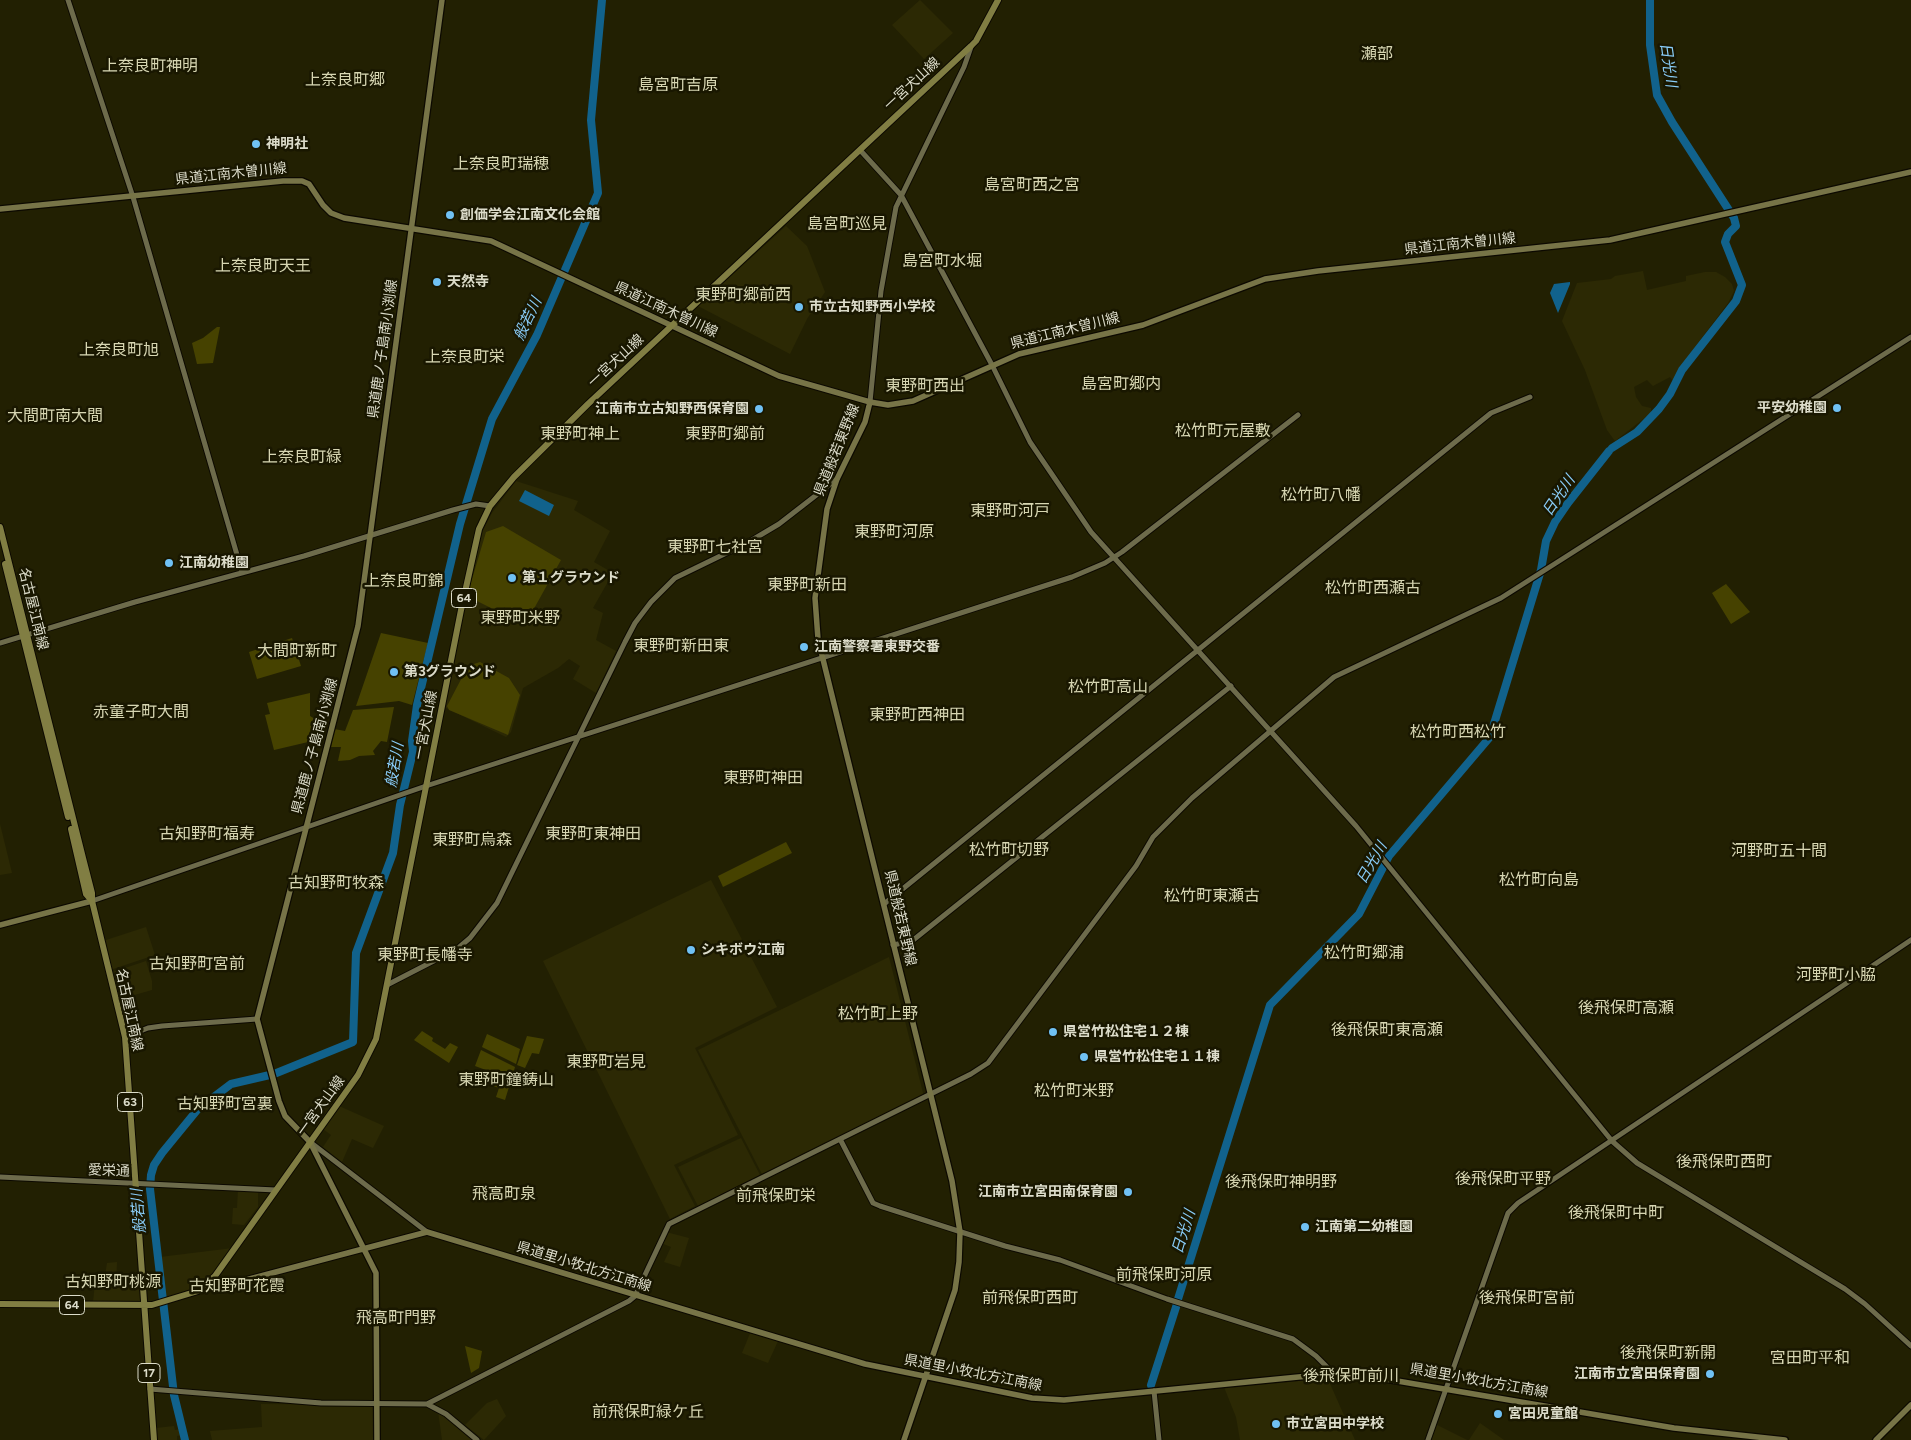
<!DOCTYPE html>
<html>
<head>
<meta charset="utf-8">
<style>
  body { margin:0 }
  canvas { display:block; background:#222002 }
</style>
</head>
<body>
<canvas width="1911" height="1440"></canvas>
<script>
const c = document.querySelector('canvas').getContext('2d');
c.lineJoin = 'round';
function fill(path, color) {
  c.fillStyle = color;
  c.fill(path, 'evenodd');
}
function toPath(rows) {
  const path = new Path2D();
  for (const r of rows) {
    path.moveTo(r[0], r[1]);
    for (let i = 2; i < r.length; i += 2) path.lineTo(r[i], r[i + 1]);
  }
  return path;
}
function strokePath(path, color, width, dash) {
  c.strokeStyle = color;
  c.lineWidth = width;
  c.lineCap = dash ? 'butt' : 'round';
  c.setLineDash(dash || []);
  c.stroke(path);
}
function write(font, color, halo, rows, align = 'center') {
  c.font = font + ' Figtree,"Noto Sans JP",sans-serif';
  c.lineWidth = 5;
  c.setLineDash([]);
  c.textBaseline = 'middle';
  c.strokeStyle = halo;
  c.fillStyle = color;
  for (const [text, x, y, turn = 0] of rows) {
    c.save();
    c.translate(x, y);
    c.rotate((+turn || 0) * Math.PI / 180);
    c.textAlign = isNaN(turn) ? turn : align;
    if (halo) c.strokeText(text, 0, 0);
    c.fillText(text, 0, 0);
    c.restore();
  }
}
fill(toPath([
  [920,0,953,33,924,59,892,25],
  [786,226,807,246,825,292,807,319,790,354,698,306],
  [1643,271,1647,290,1686,281,1686,276,1705,272,1716,272,1725,277,1732,284,1734,291,1728,303,1680,367,1673,381,1670,377,1653,386,1647,380,1634,387,1636,397,1642,406,1651,408,1651,413,1615,441,1607,430,1585,370,1562,321,1577,283,1611,279,1615,276],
  [516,481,578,501,574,510,610,531,594,562,613,573,593,608,603,613,596,640,616,651,596,693,573,679,580,666,569,659,558,668,523,688,511,732,506,737,444,707,454,647,483,530,492,513],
  [0,824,12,873,0,875],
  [711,880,777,1007,695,1048,738,1135,674,1165,695,1206,670,1219,543,961],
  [146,927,155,955,110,970,103,941],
  [889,957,924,1097,763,1176,698,1050],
  [146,961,152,981,152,990,117,1000,110,973],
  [339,1106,384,1126,373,1148,352,1139,342,1162,323,1147,331,1135,323,1129],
  [741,1138,760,1175,698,1206,678,1167],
  [238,1190,258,1192,258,1207,244,1225,232,1224,233,1208,237,1208],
  [666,1232,689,1238,680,1267,664,1262,671,1247,661,1243],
  [233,1248,203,1286,164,1301,160,1257],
  [117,1262,116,1284,121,1284,121,1281,141,1281,143,1304,93,1303,95,1282,104,1282,107,1263],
  [751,1331,778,1341,768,1363,742,1353],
  [1327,1377,1355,1440,1240,1440,1236,1417,1224,1387],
  [497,1399,506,1416,484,1440,465,1425,487,1403],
  [261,1404,375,1405,375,1440,212,1440,210,1431,262,1427],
  [438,1411,448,1416,473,1440,442,1440],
  [1480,1423,1504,1440,1469,1440],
  [1435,1424,1467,1440,1429,1440],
  [174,1426,175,1430,181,1429,182,1435,177,1436,177,1440,157,1440,156,1428]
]), '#2c2904');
fill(toPath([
  [217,327,220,327,213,363,197,364,192,343,203,338],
  [503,526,561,560,526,623,523,624,467,596,486,532],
  [1726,584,1750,612,1731,624,1712,593],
  [381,633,428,643,412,705,399,701,356,706],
  [292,638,301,666,257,679,249,652],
  [480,662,509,678,520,695,508,735,449,710,447,706,468,666],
  [310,693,310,716,315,719,321,739,274,750,265,715,270,714,267,703],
  [394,707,387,742,381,741,373,751,375,755,359,756,350,760,338,761,341,747,331,747,334,729,345,731,353,710],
  [786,842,792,853,723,887,718,876],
  [422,1031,433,1038,432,1041,445,1049,450,1043,458,1047,449,1063,414,1040],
  [487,1034,520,1049,516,1064,482,1047],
  [527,1036,544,1039,539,1054,532,1053,525,1068,517,1065],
  [481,1050,515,1067,505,1100,496,1097,499,1088,490,1085,494,1073,475,1066],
  [465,1346,482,1351,479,1368,471,1373]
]), '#464200');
fill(toPath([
  [1570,282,1570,284,1558,313,1550,293,1554,284],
  [525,490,554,505,549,516,519,501]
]), '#11628c');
strokePath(toPath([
  [1612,448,1637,432,1659,409,1670,394,1682,370,1736,301,1742,285,1725,242,1728,234,1736,226,1734,218,1672,122,1657,95,1650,45,1650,0],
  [1178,1299,1270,1005,1359,914,1389,856,1490,737,1541,570,1546,541,1555,522,1568,503,1609,451],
  [1151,1385,1177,1304],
  [185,1440,174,1395,150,1189,151,1175,154,1165,162,1153,198,1109,231,1084,274,1074,353,1042,356,953,393,853,400,805,413,752,412,741,417,705,460,524,492,419,537,335,598,193,591,120,602,0]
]), '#11628c', 8);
const tertiary = toPath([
  [68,0,133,197,242,572],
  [860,150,901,195,992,365,1030,442,1091,532,1356,826,1612,1141,1637,1163,1845,1289,1865,1304,1911,1346],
  [870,402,881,291,896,207,964,67,971,47],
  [0,643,135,602,304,556,453,510,476,504,490,506],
  [92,901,426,786,1072,577,1105,563,1122,552,1298,415],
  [884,904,1491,413,1530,397],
  [893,945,912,941,1231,686],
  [387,985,457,949,470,938,497,903,625,642,635,623,651,602,675,578,747,543,779,524,837,479],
  [125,1037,148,1028,162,1026,257,1019],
  [840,1139,873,1203,880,1206,1005,1246,1060,1260,1167,1299,1293,1339,1316,1356,1329,1369,1329,1374],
  [310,1142,427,1232],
  [0,1177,276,1190],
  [150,1389,321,1403,427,1404,446,1414,477,1440],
  [1154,1391,1159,1440],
  [427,1404,629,1301,635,1296,669,1224,971,1074,988,1063,1136,866,1153,837,1192,798,1334,677,1501,598,1911,337],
  [1428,1440,1508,1213,1518,1203,1911,940]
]);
const secondary = toPath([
  [0,209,283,181,302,181,309,184,323,205,331,213,344,218,491,241,779,376,870,402,888,405,913,401,1019,354,1143,325,1265,279,1318,271,1610,240,1911,172],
  [870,402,865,422,837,479,827,509,815,598,818,639,952,1181,960,1232,959,1262,955,1290,904,1440],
  [0,925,92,901],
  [209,1283,215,1287,223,1286,427,1232,865,1364,1032,1398,1064,1400,1329,1374,1356,1374,1674,1428,1785,1440],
  [377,1440,376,1273,310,1142,285,1116,279,1101,257,1019,358,626,442,0],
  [1876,1440,1911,1405]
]);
const primary = toPath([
  [0,527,83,858,92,893,92,901,125,1037,154,1440],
  [5,564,68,817],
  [71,829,86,894,92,901],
  [0,1304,152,1305,198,1291,215,1276,358,1075,376,1039,461,610,479,529,490,506,514,477,588,404,971,46,976,41,998,0]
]);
strokePath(tertiary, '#0c0900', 7);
strokePath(secondary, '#0c0900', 8);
strokePath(primary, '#0c0900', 8);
strokePath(tertiary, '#6d6b4b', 5);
strokePath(secondary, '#777447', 5.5);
strokePath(primary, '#817e43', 6);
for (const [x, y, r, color] of [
  [256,144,5,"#70c1f4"],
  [450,215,5,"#70c1f4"],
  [437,282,5,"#70c1f4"],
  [799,307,5,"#70c1f4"],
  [1837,408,5,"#70c1f4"],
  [759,409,5,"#70c1f4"],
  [169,563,5,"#70c1f4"],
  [512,578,5,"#70c1f4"],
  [804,647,5,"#70c1f4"],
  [394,672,5,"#70c1f4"],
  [691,950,5,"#70c1f4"],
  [1053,1032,5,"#70c1f4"],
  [1084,1057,5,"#70c1f4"],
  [1128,1192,5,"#70c1f4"],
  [1305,1227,5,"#70c1f4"],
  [1710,1374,5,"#70c1f4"],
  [1498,1414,5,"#70c1f4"],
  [1276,1424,5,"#70c1f4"]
]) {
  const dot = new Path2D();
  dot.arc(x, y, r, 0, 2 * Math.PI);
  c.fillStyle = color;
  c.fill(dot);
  strokePath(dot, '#191700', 2);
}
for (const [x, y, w] of [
  [464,598,25],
  [130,1102,25],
  [72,1305,25],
  [149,1373,22]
]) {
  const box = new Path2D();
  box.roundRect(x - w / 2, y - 9.5, w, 19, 4);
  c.fillStyle = '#191700';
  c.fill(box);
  strokePath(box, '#dcdcca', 1);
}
write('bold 12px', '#dcdcca', null, [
  ["64",464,598],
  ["63",130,1102],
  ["64",72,1305],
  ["17",149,1373]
]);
write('14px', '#dcdcca', '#191700', [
  ["一宮犬山線",912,84,-43],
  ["県道江南木曽川線",231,174,-6],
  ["県道江南木曽川線",1460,244,-6],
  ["県道江南木曽川線",666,310,25],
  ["県道江南木曽川線",1065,331,-14],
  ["県道鹿ノ子島南小渕線",383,349,-82],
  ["一宮犬山線",616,361,-43],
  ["県道般若東野線",837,450,-68],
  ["名古屋江南線",33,609,76],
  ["一宮犬山線",426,725,-79],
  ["県道鹿ノ子島南小渕線",315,746,-75],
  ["県道般若東野線",900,918,77],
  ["名古屋江南線",129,1010,78],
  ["一宮犬山線",321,1106,-54],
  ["愛栄通",109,1171,2],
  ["県道里小牧北方江南線",584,1267,17],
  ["県道里小牧北方江南線",973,1373,11],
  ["県道里小牧北方江南線",1479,1381,10]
]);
write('bold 14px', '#dcdcca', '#191700', [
  ["神明社",266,144],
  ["創価学会江南文化会館",460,215],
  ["天然寺",447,282],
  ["市立古知野西小学校",809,307],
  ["平安幼稚園",1827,408,"right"],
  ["江南市立古知野西保育園",749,409,"right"],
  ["江南幼稚園",179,563],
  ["第１グラウンド",522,578],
  ["江南警察署東野交番",814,647],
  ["第3グラウンド",404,672],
  ["シキボウ江南",701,950],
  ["県営竹松住宅１２棟",1063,1032],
  ["県営竹松住宅１１棟",1094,1057],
  ["江南市立宮田南保育園",1118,1192,"right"],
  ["江南第二幼稚園",1315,1227],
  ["江南市立宮田保育園",1700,1374,"right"],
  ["宮田児童館",1508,1414],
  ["市立宮田中学校",1286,1424]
], 'left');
write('italic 15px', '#89ccf7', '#191700', [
  ["日光川",1668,65,82],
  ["般若川",528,319,-65],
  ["日光川",1559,496,-56],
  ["般若川",395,765,-80],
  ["日光川",1372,863,-60],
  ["般若川",139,1211,-95],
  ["日光川",1184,1232,-73]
]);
write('16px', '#d7d6b2', '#191700', [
  ["瀬部",1377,54],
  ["上奈良町神明",150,66],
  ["上奈良町郷",345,80],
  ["島宮町吉原",678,85],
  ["上奈良町瑞穂",501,164],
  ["島宮町西之宮",1032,185],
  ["島宮町巡見",847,224],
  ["島宮町水堀",942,261],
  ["上奈良町天王",263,266],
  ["東野町郷前西",743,295],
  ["上奈良町旭",119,350],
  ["上奈良町栄",465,357],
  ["島宮町郷内",1121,384],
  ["東野町西出",925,386],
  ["大間町南大間",55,416],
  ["松竹町元屋敷",1223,431],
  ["東野町神上",580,434],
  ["東野町郷前",725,434],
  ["上奈良町緑",302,457],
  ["松竹町八幡",1321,495],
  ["東野町河戸",1010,511],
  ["東野町河原",894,532],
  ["東野町七社宮",715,547],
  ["上奈良町錦",404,581],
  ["東野町新田",807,585],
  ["松竹町西瀬古",1373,588],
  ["東野町米野",520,618],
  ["東野町新田東",681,646],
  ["大間町新町",297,651],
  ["松竹町高山",1108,687],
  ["赤童子町大間",141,712],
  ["東野町西神田",917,715],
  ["松竹町西松竹",1458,732],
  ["東野町神田",763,778],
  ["古知野町福寿",207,834],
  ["東野町東神田",593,834],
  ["東野町烏森",472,840],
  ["松竹町切野",1009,850],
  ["河野町五十間",1779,851],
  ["松竹町向島",1539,880],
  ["古知野町牧森",336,883],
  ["松竹町東瀬古",1212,896],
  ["松竹町郷浦",1364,953],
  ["東野町長幡寺",425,955],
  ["古知野町宮前",197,964],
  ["河野町小脇",1836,975],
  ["後飛保町高瀬",1626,1008],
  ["松竹町上野",878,1014],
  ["後飛保町東高瀬",1387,1030],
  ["東野町岩見",606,1062],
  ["東野町鐘鋳山",506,1080],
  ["松竹町米野",1074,1091],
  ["古知野町宮裏",225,1104],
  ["後飛保町西町",1724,1162],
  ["後飛保町平野",1503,1179],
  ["後飛保町神明野",1281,1182],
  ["飛高町泉",504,1194],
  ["前飛保町栄",776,1196],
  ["後飛保町中町",1616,1213],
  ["前飛保町河原",1164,1275],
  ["古知野町桃源",113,1282],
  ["古知野町花霞",237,1286],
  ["前飛保町西町",1030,1298],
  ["後飛保町宮前",1527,1298],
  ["飛高町門野",396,1318],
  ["後飛保町新開",1668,1353],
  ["宮田町平和",1810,1358],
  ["後飛保町前川",1351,1376],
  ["前飛保町緑ケ丘",648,1412]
]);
</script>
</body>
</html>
